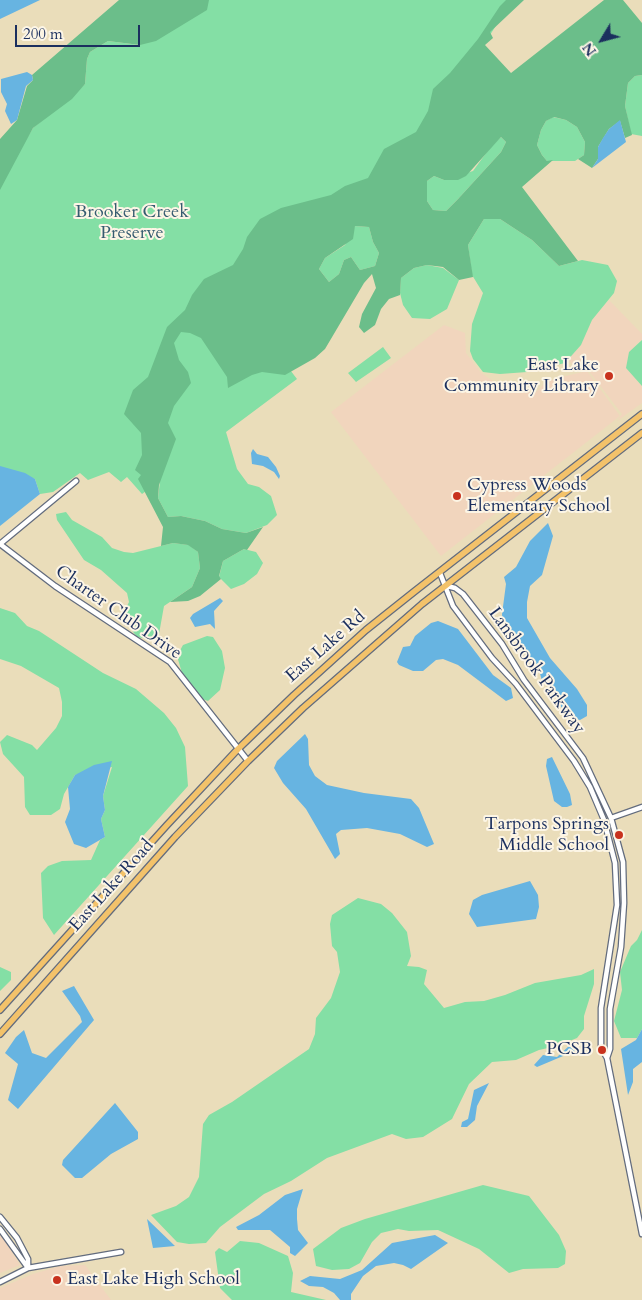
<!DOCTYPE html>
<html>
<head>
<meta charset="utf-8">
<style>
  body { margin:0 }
  #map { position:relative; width:642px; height:1300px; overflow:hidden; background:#eaddba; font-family:Cardo,serif }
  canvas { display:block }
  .north { position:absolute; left:577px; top:15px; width:50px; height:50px; -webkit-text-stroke:4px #fcf5e5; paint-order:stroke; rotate:233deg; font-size:14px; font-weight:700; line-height:20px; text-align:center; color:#1b2f5e }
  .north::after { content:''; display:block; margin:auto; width:18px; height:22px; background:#1b2f5e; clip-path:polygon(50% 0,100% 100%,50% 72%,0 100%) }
  .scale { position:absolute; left:15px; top:25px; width:125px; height:22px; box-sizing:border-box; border:2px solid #1b2f5e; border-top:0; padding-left:6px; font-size:15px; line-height:18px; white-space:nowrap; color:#1b2f5e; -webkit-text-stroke:4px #fcf5e5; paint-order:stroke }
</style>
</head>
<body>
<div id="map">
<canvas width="642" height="1300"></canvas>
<div class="north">N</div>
<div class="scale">200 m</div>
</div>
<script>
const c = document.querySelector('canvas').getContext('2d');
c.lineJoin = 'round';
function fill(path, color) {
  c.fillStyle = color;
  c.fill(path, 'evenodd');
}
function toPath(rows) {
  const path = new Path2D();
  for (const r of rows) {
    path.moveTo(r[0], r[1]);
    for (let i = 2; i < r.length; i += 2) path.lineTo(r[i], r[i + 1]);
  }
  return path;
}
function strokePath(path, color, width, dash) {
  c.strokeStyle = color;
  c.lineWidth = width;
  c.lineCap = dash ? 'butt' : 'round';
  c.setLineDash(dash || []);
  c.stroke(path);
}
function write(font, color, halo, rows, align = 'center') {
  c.font = font + ' Cardo,serif';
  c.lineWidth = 4;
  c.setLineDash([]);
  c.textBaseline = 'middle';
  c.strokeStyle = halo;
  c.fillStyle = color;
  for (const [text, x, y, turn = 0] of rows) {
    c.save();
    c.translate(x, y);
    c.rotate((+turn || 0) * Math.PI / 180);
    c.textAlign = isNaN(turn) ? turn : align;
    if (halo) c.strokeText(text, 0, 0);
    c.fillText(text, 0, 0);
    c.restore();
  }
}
fill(toPath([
  [609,300,642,334,642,340,636,344,637,381,642,386,642,403,617,421,622,414,588,370,578,372,568,359,581,345,592,320],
  [444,325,465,333,466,353,481,373,498,384,521,392,536,392,545,383,557,378,587,371,620,416,441,556,331,412],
  [0,1233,20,1265,0,1273],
  [85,1265,111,1300,0,1300,0,1288,33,1274,60,1266]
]), '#f1d5bd');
fill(toPath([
  [161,0,518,0,506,10,408,163,239,303,297,379,226,432,237,469,248,484,259,487,271,496,277,515,267,525,246,533,222,529,205,521,181,516,168,517,158,498,160,481,142,494,127,477,121,482,109,472,88,480,80,473,53,492,40,494,35,479,0,472,0,160,27,138,33,128,85,84,87,59,90,52,108,41,140,45],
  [642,75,642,136,631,134,625,106,628,83,635,76],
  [553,117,566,120,577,127,585,142,584,155,575,161,547,161,542,155,537,145,541,130,546,121],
  [501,137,506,142,501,152,458,199,446,211,433,210,427,201,427,181,434,176,444,180,473,171,492,145],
  [484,219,500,219,532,240,559,266,582,260,608,265,617,281,614,293,592,320,581,345,565,363,527,372,500,374,483,372,473,359,470,351,472,324,483,293,472,275,468,245],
  [355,226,369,227,373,242,379,253,375,266,360,270,351,257,344,260,339,274,329,282,319,269,325,258,345,245],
  [427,265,443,268,459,280,447,309,430,319,412,318,403,305,400,293,401,278,414,268],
  [642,340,642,386,626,368,629,352],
  [383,347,391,358,356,382,348,373],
  [66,512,72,520,102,537,112,548,124,552,133,553,173,543,189,545,198,552,200,568,192,587,164,606,159,634,148,639,137,637,127,624,123,614,129,602,127,593,101,570,84,560,57,520,56,514],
  [244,549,256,552,263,563,257,574,244,584,231,589,219,577,223,561],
  [0,608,15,613,27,626,39,631,103,673,136,689,164,713,176,728,185,747,188,786,54,935,43,918,41,873,48,866,62,861,91,860,100,840,105,837,101,819,105,810,103,796,112,767,75,775,64,794,60,809,51,815,30,815,25,807,24,777,3,754,0,742,7,735,32,745,37,750,56,728,62,716,62,702,59,688,21,666,0,659],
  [207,636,213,637,222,651,225,668,220,690,208,701,202,699,182,673,177,656,183,645],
  [358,898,381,904,392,913,407,932,411,956,407,966,419,967,427,970,424,984,444,1008,465,1002,484,1001,505,995,535,983,581,975,594,969,594,984,584,1016,584,1029,577,1038,557,1046,539,1050,516,1060,492,1062,469,1084,452,1119,423,1137,406,1139,392,1134,327,1158,291,1181,264,1194,220,1227,206,1243,189,1244,177,1242,151,1215,176,1206,189,1197,199,1177,203,1124,209,1115,232,1102,309,1049,315,1034,316,1018,331,998,340,972,337,952,332,946,330,924,332,915],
  [642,930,642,1029,637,1038,621,1038,614,1021,622,990,620,972,631,946,637,940],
  [0,967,11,972,11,980,0,991],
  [483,1185,529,1196,559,1235,566,1251,565,1264,558,1268,523,1269,509,1273,479,1249,438,1230,409,1231,398,1229,381,1233,372,1242,360,1263,349,1269,332,1270,316,1266,313,1249,341,1228,365,1219],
  [240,1241,259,1243,288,1256,293,1273,291,1292,326,1300,232,1300,220,1288,215,1252,219,1248,227,1252]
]), '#84dfa5');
fill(toPath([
  [119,0,209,0,207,10,156,41,140,45,108,41,90,52,87,59,85,84,72,99,33,128,0,190,0,139,17,120,27,86,33,80,32,75],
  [506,0,524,0,490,32,493,38,485,45,511,73,604,0,623,0,642,23,642,75,635,76,628,83,625,106,632,135,625,138,620,121,609,129,598,147,598,159,592,168,578,159,584,155,585,142,577,127,566,120,554,117,546,121,541,130,537,145,542,155,547,161,553,160,522,187,578,261,559,266,532,240,500,219,484,219,468,245,473,277,459,280,443,267,427,265,414,268,401,278,400,295,389,299,381,309,375,325,364,333,359,327,362,314,376,288,372,274,364,283,325,349,315,358,285,375,262,372,252,375,228,388,227,377,201,338,190,333,181,332,174,343,179,360,188,372,191,383,174,406,168,423,176,439,159,485,158,498,168,517,181,516,205,521,222,529,246,533,263,527,247,550,244,549,223,561,219,576,221,579,200,596,188,601,170,602,192,587,200,568,198,552,188,545,173,543,161,546,163,527,138,479,141,475,135,470,142,455,141,433,124,414,133,390,148,377,167,327,185,310,192,295,204,279,233,265,243,249,247,237,260,219,281,208,331,195,345,186,368,178,384,149,416,132,428,111,433,89,450,73,478,39,500,6],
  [501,137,506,142,501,152,458,199,446,211,433,210,427,201,427,181,434,176,444,180,458,180,466,176],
  [355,226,369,227,373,242,379,253,375,266,360,270,351,257,344,260,339,274,329,282,319,269,325,258,353,239]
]), '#6bbe8a');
fill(toPath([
  [0,0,40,0,0,19],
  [27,72,32,75,33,80,26,86,17,120,11,124,5,111,7,104,1,92,1,79],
  [620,120,626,142,592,168,598,159,598,147,603,138,609,129],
  [253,449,257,454,268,457,276,467,280,476,279,479,274,472,263,466,252,464,251,453],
  [0,466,25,473,35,479,40,494,0,526],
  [548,523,553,536,542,575,530,586,527,602,527,618,550,658,577,689,587,705,587,716,580,720,572,718,565,713,560,705,558,692,542,681,538,666,516,646,516,641,503,626,502,614,506,584,504,577,516,567,530,541],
  [220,598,223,601,214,611,215,629,210,624,195,627,190,618,193,614],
  [438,621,458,629,493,675,511,688,513,698,506,701,458,665,443,659,436,660,423,671,413,671,399,665,397,662,403,647,410,646,415,636,431,623],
  [305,734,308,739,309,765,315,776,327,785,364,793,411,799,419,808,434,844,427,847,400,834,367,828,341,830,336,834,340,854,335,859,306,809,283,783,274,768,277,761],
  [552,757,570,794,572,805,567,807,562,807,554,801,546,766,547,759],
  [112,761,103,796,105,810,101,819,105,837,86,848,74,844,65,822,70,809,68,787,75,775,94,765],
  [530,881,538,895,539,907,536,919,477,927,469,914,473,900,482,895],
  [74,986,94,1020,18,1109,8,1100,18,1064,5,1053,16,1037,24,1030,32,1053,46,1058,82,1022,80,1016,62,991],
  [642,1029,642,1062,633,1069,633,1082,628,1095,621,1049,636,1040],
  [569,1046,575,1051,537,1067,534,1065,543,1055,557,1057],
  [489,1083,477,1106,475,1120,467,1127,461,1127,462,1122,468,1119,474,1090],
  [115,1103,138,1132,138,1139,111,1154,82,1178,75,1178,62,1165,63,1160],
  [303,1189,297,1209,297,1219,298,1230,308,1243,295,1256,290,1253,290,1247,270,1230,238,1230,236,1227,259,1215,285,1195],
  [147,1219,175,1246,153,1248],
  [435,1235,448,1243,411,1269,403,1265,394,1263,376,1266,363,1276,351,1294,351,1300,340,1300,334,1293,323,1287,309,1286,300,1281,310,1276,340,1279,362,1270,392,1243]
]), '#67b4e1');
const tertiary = toPath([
  [0,544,55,586,170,662,248,761],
  [0,544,76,481],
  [440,573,453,606,492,658,516,684,574,761,590,787,604,820,615,863,617,905,601,1008,601,1048,607,1058,642,1234],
  [447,586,455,588,463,594,502,644,524,680,583,758,611,818,623,862,624,903,621,947,610,1009,610,1049,607,1058],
  [611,818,642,807],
  [0,1217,17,1238,28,1259,28,1268],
  [0,1229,28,1268],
  [0,1282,28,1268,121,1252]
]);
const primary = toPath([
  [0,1010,167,825,238,749,294,695,366,630,415,591,642,414],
  [0,1034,175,837,248,761,303,708,422,604,642,433]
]);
strokePath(tertiary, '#636c7e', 7);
strokePath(primary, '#636c7e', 8);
strokePath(tertiary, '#fff', 4.5);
strokePath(primary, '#f3c26a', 5.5);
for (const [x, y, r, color] of [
  [609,376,5,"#c8321e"],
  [457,496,5,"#c8321e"],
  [619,835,5,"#c8321e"],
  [602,1050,5,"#c8321e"],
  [57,1280,5,"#c8321e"]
]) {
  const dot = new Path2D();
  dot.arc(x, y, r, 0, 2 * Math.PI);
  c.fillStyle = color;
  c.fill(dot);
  strokePath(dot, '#fcf5e5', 2);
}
write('18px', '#355b70', '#fcf5e5', [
  ["Brooker Creek",132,213],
  ["Preserve",132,234]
]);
write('18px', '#1b2f5e', '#fcf5e5', [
  ["East Lake",599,366],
  ["Community Library",599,387],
  ["Cypress Woods",467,486,"left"],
  ["Elementary School",467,507,"left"],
  ["Tarpons Springs",609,825],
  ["Middle School",609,846],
  ["PCSB",592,1050],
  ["East Lake High School",67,1280,"left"]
], 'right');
write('18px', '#1b2f5e', '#fcf5e5', [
  ["Charter Club Drive",118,613,35],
  ["East Lake Rd",326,647,-41],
  ["Lansbrook Parkway",536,671,54],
  ["East Lake Road",112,886,-48]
]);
</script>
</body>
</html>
